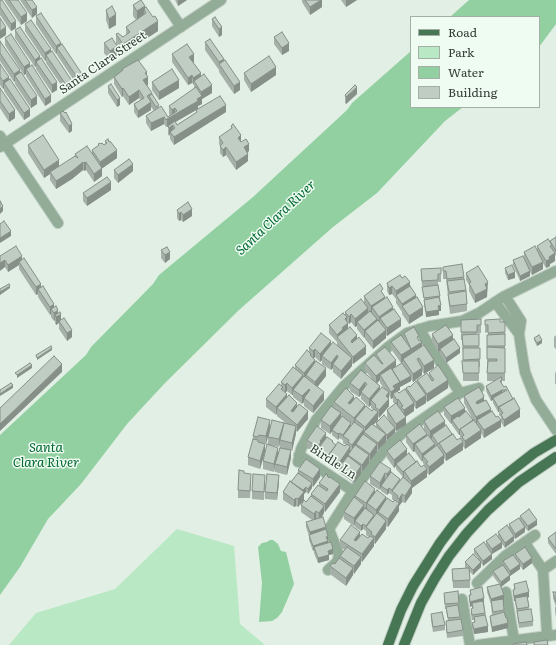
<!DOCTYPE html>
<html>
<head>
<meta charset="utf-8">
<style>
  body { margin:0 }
  #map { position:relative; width:556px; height:645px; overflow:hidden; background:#e2efe4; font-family:Literata,serif }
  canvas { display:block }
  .legend { position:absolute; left:410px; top:16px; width:130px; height:92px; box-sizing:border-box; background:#effcf2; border:1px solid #a5afa7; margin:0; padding:5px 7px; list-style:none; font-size:12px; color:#353b37 }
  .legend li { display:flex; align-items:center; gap:8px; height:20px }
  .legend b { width:20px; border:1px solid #a5afa7 }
</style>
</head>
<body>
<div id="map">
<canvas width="556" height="645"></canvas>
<ul class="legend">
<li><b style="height:5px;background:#467653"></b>Road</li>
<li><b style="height:11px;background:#b9e8c4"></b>Park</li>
<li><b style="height:11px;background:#92d0a2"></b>Water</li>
<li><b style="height:11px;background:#c0cdc3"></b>Building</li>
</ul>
</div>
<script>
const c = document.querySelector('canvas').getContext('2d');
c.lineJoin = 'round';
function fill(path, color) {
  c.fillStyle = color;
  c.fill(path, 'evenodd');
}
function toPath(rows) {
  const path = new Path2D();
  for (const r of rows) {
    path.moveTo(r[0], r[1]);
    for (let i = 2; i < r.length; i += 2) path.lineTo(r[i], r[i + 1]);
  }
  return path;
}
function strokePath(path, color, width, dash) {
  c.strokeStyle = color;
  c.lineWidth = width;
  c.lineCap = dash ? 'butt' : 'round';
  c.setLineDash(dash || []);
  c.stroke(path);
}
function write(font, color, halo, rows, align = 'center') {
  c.font = font + ' Literata,serif';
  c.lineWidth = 3;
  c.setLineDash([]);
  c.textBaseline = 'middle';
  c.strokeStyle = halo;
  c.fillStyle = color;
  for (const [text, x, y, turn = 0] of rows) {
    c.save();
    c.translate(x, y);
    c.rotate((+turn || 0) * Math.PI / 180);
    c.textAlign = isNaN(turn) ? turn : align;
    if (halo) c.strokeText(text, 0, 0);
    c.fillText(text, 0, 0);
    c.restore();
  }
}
fill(toPath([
  [177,529,234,546,240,624,265,645,9,645,36,613,115,589]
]), '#b9e8c4');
fill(toPath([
  [469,0,556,0,556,24,539,47,539,17,450,17],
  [411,51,411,107,463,107,445,121,377,193,333,227,239,310,165,383,127,424,81,484,48,519,20,567,0,595,0,435,86,355,91,347,153,284,159,275,253,197,347,110,352,103],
  [270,540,273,540,278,544,281,551,286,552,294,584,282,612,277,618,272,621,259,622,262,583,258,547,262,543,267,542]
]), '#92d0a2');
const minor = toPath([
  [163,0,181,27],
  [0,136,58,223],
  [0,147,221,0],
  [505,296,521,321,519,334,522,354,525,372,530,385,536,400,556,430],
  [495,302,519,334],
  [419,329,460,393],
  [299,455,353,491],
  [298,462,301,449,316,420,344,386,388,347,407,333,430,326,462,321,479,313,503,297,556,271],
  [525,543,543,570],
  [328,570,337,562,339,555,329,529,353,491,378,458,390,444,404,432,460,393,479,388],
  [543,570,547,635],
  [543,570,556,561],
  [477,583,505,556,535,535],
  [506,592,514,640],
  [462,599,470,645],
  [478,645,556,635]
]);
const major = toPath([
  [388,645,401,610,413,586,440,543,455,523,493,485,534,453,556,440],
  [404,645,421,603,435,578,449,556,467,533,488,510,519,482,556,457]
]);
strokePath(minor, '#bfcbc1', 12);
strokePath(major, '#bfcbc1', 12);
strokePath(minor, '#92ac98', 10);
strokePath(major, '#467653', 10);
fill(toPath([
  [0,0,16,28,11,31,0,15],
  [4,0,18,0,27,21,21,25],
  [20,0,32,0,37,14,32,18],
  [175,0,187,0,178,6],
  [302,0,322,0,322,7,310,15,302,2],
  [341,0,357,0,346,7],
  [133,5,145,8,158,31,123,54,116,44,116,34,123,37,126,35,126,27,136,20,133,16],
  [106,10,116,25,109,29,106,20],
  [36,16,61,45,82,82,77,85,57,55,57,53,56,54,36,24],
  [215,17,222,35,219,37,212,26,212,19],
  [25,24,51,52,72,89,66,92,46,63,46,60,45,61,25,31],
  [15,30,40,59,57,90,52,93,36,69,36,66,35,67,15,38],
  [274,37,289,51,282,55,274,44],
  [5,38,30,66,51,102,45,106,26,76,26,74,24,75,5,45],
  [0,41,20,73,37,104,31,108,15,84,15,81,14,82,0,61],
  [205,42,224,61,240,90,234,94,219,72,219,70,205,50],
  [104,43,117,56,110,61,104,53],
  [172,54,194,62,193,62,212,93,202,99,202,104,198,106,198,109,175,122,177,125,196,113,196,110,226,112,174,145,170,139,170,134,169,136,168,134,168,127,166,127,164,124,151,131,146,123,146,116,154,111,151,107,151,110,138,118,134,112,134,104,141,100,139,98,129,105,123,96,122,97,114,84,114,77,122,71,122,69,147,75,148,85,147,85,159,107,168,117,170,115,169,114,169,106,194,89,194,85,192,83,188,85,172,62],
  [0,64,30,116,24,120,4,91,4,88,3,89,0,85],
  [244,73,276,75,251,92,244,80],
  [152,82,179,88,159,100,152,90],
  [108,86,120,98,120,105,117,107,108,93],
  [0,88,15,118,9,122,0,108],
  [357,94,346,104,345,103,345,95],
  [60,113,72,124,72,131,69,133,60,121],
  [231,126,241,142,249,151,248,152,248,161,236,170,226,155,223,157,220,153,220,146,219,144,219,137,231,129],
  [105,141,117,158,102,168,102,176,94,182,86,170,84,171,83,170,72,179,56,189,50,180,50,174,44,178,28,153,28,145,59,167,75,156,75,154,92,153,92,150,98,146,98,144,101,144,104,145,105,144],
  [114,170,133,171,118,183,114,178],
  [111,190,87,206,83,201,83,193],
  [177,210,192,216,183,222,181,220,179,221,177,218],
  [556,237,556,256,555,255,555,261,550,264,550,266,546,268,543,263,543,269,532,275,530,272,530,276,520,281,513,265,513,260,524,258,524,252,537,250,537,246,550,241],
  [161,250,170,259,165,263,161,258],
  [0,256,22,260,58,313,61,320,72,337,67,341,59,329,59,323,56,325,55,323,55,320,54,321,51,317,51,314,50,315,38,297,38,294,36,295,19,269,19,265,8,272,5,267],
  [443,267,464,277,467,304,467,311,450,314,446,279,443,279],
  [505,268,515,278,508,280,505,273],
  [421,269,441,274,441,282,438,282,438,285,440,296,441,311,439,311,439,315,426,317,424,305,424,300,421,277],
  [466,273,488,290,487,290,487,297,475,303,469,291,469,285,466,280],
  [402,278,410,286,416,297,423,315,409,324,402,314,402,312,396,303,396,299,392,294,389,295,387,291,387,283],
  [383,294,385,299,393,309,401,326,387,336,386,335,386,338,373,349,365,339,365,337,364,338,357,329,357,326,355,327,351,322,349,324,347,322,348,329,357,338,366,354,353,364,352,363,352,366,341,379,333,372,333,368,331,370,322,364,322,360,320,362,315,357,313,358,315,363,326,376,317,387,324,400,313,413,304,406,304,402,302,404,293,397,293,395,292,395,287,391,285,392,287,397,297,406,308,419,296,432,292,451,291,450,291,458,287,475,275,472,275,468,274,472,263,469,263,461,268,445,268,437,287,424,277,416,277,413,276,415,266,407,266,399,281,386,281,382,295,368,295,365,309,352,309,348,331,344,338,347,337,345,337,342,329,333,329,325,345,315,345,312,364,303,364,296],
  [280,444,280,448,278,453,269,445,279,447],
  [481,319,481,333,477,333,477,334,479,334,479,348,480,348,480,367,479,367,479,381,463,381,463,354,462,340,461,340,461,320],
  [485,320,500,322,505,322,505,381,502,381,502,384,520,417,504,427,501,422,501,427,484,438,481,433,481,438,465,449,463,446,463,450,446,461,444,458,444,463,429,475,427,473,427,477,412,488,412,493,405,503,402,502,399,506,399,511,388,527,386,526,386,529,375,544,374,543,374,546,362,562,361,561,361,564,354,574,353,573,353,575,346,586,330,574,330,566,335,564,340,558,340,556,345,550,340,547,340,540,360,536,368,538,369,537,366,535,366,531,363,529,361,531,355,527,355,524,354,526,344,519,344,512,355,498,355,496,375,492,386,499,393,502,394,501,392,499,392,495,389,493,387,495,381,491,381,488,380,490,370,484,370,476,380,462,391,473,400,480,403,477,396,469,396,466,394,468,387,458,387,451,407,455,421,467,426,468,423,463,423,460,422,462,415,452,415,451,413,452,406,442,406,435,427,436,428,435,424,429,424,421,445,426,457,440,462,441,462,440,460,437,460,435,459,435,452,425,452,423,451,424,444,415,444,407,465,412,473,420,464,403,464,396,484,400,496,417,501,420,501,417,499,415,499,412,498,412,493,403,493,400,491,401,486,391,486,386,495,381,487,381,487,335,488,335,488,332,485,333],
  [404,333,419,341,434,368,424,374,422,371,422,375,413,382,411,379,411,381,400,387,400,386,400,390,397,391,399,393,406,392,406,388,417,383,417,380,429,376,429,373,448,388,427,402,426,400,426,403,416,409,414,406,414,411,406,416,406,425,396,431,395,430,395,433,387,440,386,439,386,442,378,450,377,450,377,452,369,461,369,463,362,472,361,472,361,474,354,483,340,473,340,469,339,471,329,463,329,460,327,462,317,455,317,454,317,455,307,448,307,440,326,439,336,445,345,446,346,445,343,443,343,439,343,440,339,438,338,440,332,435,332,431,330,434,321,428,321,420,334,408,334,402,354,399,372,411,373,410,371,408,371,405,369,407,361,399,361,395,359,397,350,391,350,383,372,379,365,370,365,363,376,358,376,354,396,367,403,365,403,362,401,363,391,349,391,342,404,340],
  [380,380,380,383,384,388,380,389,377,383],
  [389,395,391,399,393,398,393,402,395,404,387,410,387,417,390,422,376,423,376,426,373,425,378,420,378,416,379,418,389,406],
  [341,415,352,424,351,426,341,417],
  [432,334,453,340,460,353,446,363,440,354,440,351,438,352,432,342],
  [556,335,556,349,554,347,554,337],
  [534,338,542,343,537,346,534,340],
  [556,372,556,385,555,383,555,373],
  [270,428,266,444,261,443,265,452,260,469,248,465,248,457,253,439,253,436],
  [298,470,320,477,313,487,312,486,312,488,308,494,306,492,304,494,304,500,298,507,296,506,294,507,283,500,283,492,298,473],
  [244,473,251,482,250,498,238,498,238,490],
  [265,475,264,500,252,499,252,491],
  [328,477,340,492,325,512,324,511,324,513,322,517,326,530,328,541,328,543,333,554,329,555,329,560,318,563,314,553,314,550,313,551,309,540,309,536,306,527,306,522,312,520,301,512,301,505,306,502,311,496,311,494,319,486,319,483],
  [279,482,277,500,265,499,265,492],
  [520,516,537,525,528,531,525,528,525,532,515,539,514,537,514,541,505,548,502,544,502,548,492,554,492,559,483,566,481,563,481,567,473,575,470,572,470,588,453,588,452,569,466,568,465,568,465,562,478,558,474,554,474,549,486,546,486,541,498,536,498,532,509,528,509,524,520,520],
  [556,532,556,554,548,543,548,538],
  [515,554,532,563,523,570,520,566,520,569,510,576,510,580,501,587,504,601,503,601,504,613,508,628,492,632,490,621,490,616,492,615,491,604,487,592,487,587,499,584,493,576,493,571,503,566,503,561,515,558],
  [514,584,529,597,528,598,529,610,533,621,533,626,519,628,515,601,514,601,513,595,513,590,514,589],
  [470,590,484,603,488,632,474,634,472,628,472,623,474,622,474,620,472,620,471,614,471,609,472,609,472,606,470,607,469,600,469,595,470,595],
  [553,592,556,592,556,617,555,612,555,607,556,607,553,598],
  [444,593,459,603,459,608,460,619,463,630,463,636,447,638,446,626,446,621,448,621,446,609,445,609],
  [431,614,445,625,445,630,433,632,431,620]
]), '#a5b0a8');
fill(toPath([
  [178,0,187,0,178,6],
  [321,0,322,0,322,7,310,15,310,7],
  [346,0,357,0,346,7],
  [145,6,145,11,144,9,144,17,137,21,137,11],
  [37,7,37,14,32,18,32,10],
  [27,13,27,21,21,25,21,17],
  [116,14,116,25,109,29,109,19],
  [16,21,16,28,11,31,11,24],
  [158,21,158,31,123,54,123,44],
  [6,27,6,35,0,39,0,31],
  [222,27,222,35,219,37,219,29],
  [61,43,61,50,57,48,57,53,56,54,56,46],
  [289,43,289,51,282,55,282,48],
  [117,46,117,56,110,61,110,51],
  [51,49,51,57,46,55,46,60,45,61,45,53],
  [194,54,194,62,189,65,189,57],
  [40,56,40,64,36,62,36,66,35,67,35,60],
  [224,59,224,67,219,64,219,70,219,62],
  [30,63,30,71,26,69,26,74,24,75,24,67],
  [276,67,276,75,251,92,251,84],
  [20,70,20,78,15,76,15,81,14,82,14,74],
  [147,72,147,78,148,77,148,85,143,88,143,80,145,73],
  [201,73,201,80,194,81,193,85,193,78],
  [82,74,82,82,77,85,77,77],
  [192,75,192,83,188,85,188,78],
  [9,77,9,85,4,83,4,88,3,89,3,81],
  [179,80,179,88,159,100,159,92],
  [72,81,72,89,66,92,66,85],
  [57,82,57,90,52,93,52,85],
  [240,82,240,90,234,94,234,86],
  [212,85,212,93,202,99,202,104,198,106,198,109,167,127,167,119,172,117,172,110,175,108,175,115,201,96,201,92],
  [357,87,357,94,346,104,346,97],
  [123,88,123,96,122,97,122,89],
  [139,90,139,98,129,105,129,97],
  [51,95,51,102,45,106,45,99],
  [37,96,37,104,31,108,31,100],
  [120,98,120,105,117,107,117,100],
  [151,102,151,110,138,118,138,111],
  [226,105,226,112,174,145,174,137],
  [30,109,30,116,24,120,24,113],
  [15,110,15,118,9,122,9,114],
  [164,117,164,124,151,131,151,123],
  [72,124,72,131,69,133,69,126],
  [173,125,173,133,170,132,170,134,169,136,169,128],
  [241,135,241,143,238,138],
  [249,144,249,151,244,155,244,147],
  [226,147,226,155,223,157,223,150],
  [117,150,117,158,100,170,100,162],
  [248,154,248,161,236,170,236,162],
  [59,160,59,168,50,172,50,174,44,178,44,170],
  [83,162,83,170,72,179,56,189,56,181],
  [86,162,86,170,84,171,84,163],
  [133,164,133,171,118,183,118,175],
  [102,168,102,176,94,182,94,174],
  [111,182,111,190,87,206,87,198],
  [3,206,3,211,0,214,0,209],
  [192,209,192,216,183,222,183,215],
  [181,212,181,220,179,221,179,214],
  [11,231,11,236,0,243,0,238],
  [170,252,170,259,165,263,165,255],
  [555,253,555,261,550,264,550,266,546,268,546,261,549,257],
  [22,256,22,263,19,262,19,265,8,272,8,265],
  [5,260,5,267,0,271,0,263],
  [543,262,543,269,532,275,532,267],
  [530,271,530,276,520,281,520,276],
  [515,272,515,278,508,280,508,275],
  [410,282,410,290,396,295,396,299,396,291],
  [488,282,487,297,475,303,475,295,485,284],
  [41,284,41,292,38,289,38,294,36,295,36,287],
  [10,286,10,288,0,295,0,292],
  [392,286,392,294,389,295,389,288],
  [416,295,416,303,402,306,402,312,402,304],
  [385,297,385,304,372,307,372,313,371,314,371,306],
  [54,304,54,312,51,309,51,314,50,315,50,307],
  [441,305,441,311,439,311,439,315,426,317,426,312,438,306],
  [393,307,393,315,380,318,380,324,379,324,379,317],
  [423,307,423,315,409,324,409,316],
  [368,308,368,316,357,322,357,326,355,327,355,319],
  [58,310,58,316,61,314,61,322,59,321,59,323,56,325,56,317,55,315,55,320,54,321,54,313],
  [351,314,351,322,349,324,349,317],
  [347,317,347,324,348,323,348,331,337,337,337,343,337,335,342,328,345,319],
  [377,319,377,327,365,331,365,337,364,338,364,330],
  [401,319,401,326,387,336,387,328],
  [72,330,72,337,67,341,67,333],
  [386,330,386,338,373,349,373,341],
  [357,335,357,343,351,349,351,341],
  [453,335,453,342,440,349,440,351,438,352,438,344],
  [542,340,542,343,537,346,537,343],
  [331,341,331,349,322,356,322,360,320,362,320,354],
  [422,342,422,350,411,356,411,349],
  [366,346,366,354,353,364,353,357],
  [52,348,52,350,37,360,37,358],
  [460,348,460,353,446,363,446,358],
  [315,349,315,357,313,359,313,351],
  [411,349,411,357,403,359,403,362,401,363,401,355],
  [337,355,337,363,333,364,333,368,331,370,331,363],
  [352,358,352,366,341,379,341,371],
  [315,360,315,367,306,375,306,379,304,381,304,373],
  [396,360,396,368,380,375,380,380,376,384,376,376],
  [434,360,434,368,424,374,424,366],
  [62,364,62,372,0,431,0,424],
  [32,365,32,368,17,378,17,375],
  [326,368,326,376,315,390,315,382],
  [422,368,422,375,413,382,413,374],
  [303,375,303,383,293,390,293,395,292,395,292,388],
  [411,376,411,381,400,387,400,382],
  [448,380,448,388,427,402,427,394],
  [365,382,365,390,361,392,361,395,359,397,359,390],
  [400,382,400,390,393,394,393,398,391,399,391,392,393,386],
  [287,383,287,391,285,393,285,385],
  [13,385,13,388,0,396,0,394],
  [380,386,380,393,371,400,371,405,369,407,369,399],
  [309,389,309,397,304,398,304,402,302,404,302,396],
  [502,390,502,395,493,398,493,400,491,401,491,396],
  [324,392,324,400,313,413,313,406],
  [389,392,389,406,379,418,379,410,386,396],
  [287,394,287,402,277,408,277,413,276,415,276,407],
  [426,395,426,403,416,409,416,402],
  [354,396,354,403,348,411,348,403],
  [484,396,484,404,476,410,476,402],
  [398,399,398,406,397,407,397,400],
  [513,399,499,407,499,412,498,412,498,407],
  [297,403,297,411,291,418,291,411],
  [414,403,414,411,404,418,404,410],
  [365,405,365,412,355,419,355,424,354,426,354,418],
  [465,408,465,416,452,420,452,423,451,424,451,416],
  [491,409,491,416,477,420,477,424,476,425,476,417],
  [520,409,520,417,504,427,504,420],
  [308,411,308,419,297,432,297,425],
  [378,412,378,420,366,433,365,432,365,427],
  [341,413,341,421,330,434,330,426],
  [406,417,406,425,396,431,396,424],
  [270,420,270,428,266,444,266,436],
  [501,420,501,427,484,438,484,430],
  [445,421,445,429,432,435,432,438,430,439,430,431],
  [284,423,284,430,280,440,279,447,279,439],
  [351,423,351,429,343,436,343,440,343,435],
  [296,426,296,434,292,451,292,443],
  [395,428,395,433,387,440,387,435],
  [364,429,364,437,356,444,356,448,352,453,352,445],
  [459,430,460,430,460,435,459,435],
  [481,430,481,438,465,449,465,441],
  [326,433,326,440,317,450,317,455,317,447,320,441],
  [339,433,339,438,338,440,338,434],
  [386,434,386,442,378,450,378,443],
  [427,434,427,441,415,444,415,451,413,452,413,444],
  [463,442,463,450,446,461,446,454],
  [265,444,265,452,260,469,260,461],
  [377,444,377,452,370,461,370,454],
  [435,444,435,452,423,456,423,460,422,462,422,454],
  [336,445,329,455,329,460,327,462,327,457],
  [350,447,350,455,348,455,348,458,340,466,340,469,339,471,339,463],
  [278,448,278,455,275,464,274,472,274,464],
  [407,449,407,456,396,464,396,466,394,468,394,460],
  [291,450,291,458,287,475,287,467],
  [369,455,369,463,362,472,362,465],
  [444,455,444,463,429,475,429,467],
  [361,466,361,474,354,483,354,476],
  [320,469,320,477,313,487,313,479],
  [391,469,391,477,387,482,387,474],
  [427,469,427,477,412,488,412,493,405,503,405,496,411,486,411,481],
  [404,471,404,476,403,477,403,472],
  [385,473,385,481,381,486,381,488,380,490,380,483],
  [279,475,279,482,277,500,277,493],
  [312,483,312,488,308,494,308,489],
  [340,484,340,492,325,512,325,504],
  [306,487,306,492,304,494,304,500,298,507,298,499,303,490],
  [389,488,389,493,387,495,387,490],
  [375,489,375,496,367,503,367,509,366,511,366,503],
  [402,494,402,502,399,506,399,511,388,527,388,519,399,504,399,499],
  [386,497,386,504,378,512,378,515,376,518,376,510],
  [296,498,296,506,294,507,294,500],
  [364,505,364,513,355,521,355,524,354,526,354,518],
  [324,506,324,513,319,521,319,513],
  [316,511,316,519,314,522,314,514],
  [374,515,374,520,366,527,366,531,366,526],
  [537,520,537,525,528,531,528,526],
  [386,521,386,529,375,544,375,537],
  [363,524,363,529,361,531,361,526],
  [326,527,326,532,310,538,310,532],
  [525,527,525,532,515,539,515,534],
  [360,532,360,540,354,547,354,540],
  [328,536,328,546,314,547,314,550,313,551,313,546],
  [514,536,514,541,505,548,505,543],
  [374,538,374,546,362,562,362,554],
  [502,542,502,548,492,554,492,549],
  [333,549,333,554,329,555,329,560,318,563,318,558,328,551],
  [492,554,492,559,483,566,483,561],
  [361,557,361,564,354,574,354,566],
  [532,558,532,563,523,570,523,564],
  [481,562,481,567,473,575,473,570],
  [520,564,520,569,510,576,510,571],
  [353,568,353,575,346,586,346,578],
  [510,575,510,580,501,587,501,582],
  [529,592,529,597,516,601,515,598,515,601,514,601,514,596],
  [504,595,504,601,491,604,491,601,491,604,491,599],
  [484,598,484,603,473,606,472,603,472,606,470,607,470,602],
  [508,623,508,628,492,632,492,627],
  [488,626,488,632,474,634,474,629]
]), '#869088');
const building = toPath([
  [0,0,2,0,16,21,11,24,0,7,0,0],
  [9,0,18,0,27,13,21,17,9,0],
  [25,0,32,0,37,7,32,10,25,0],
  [141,0,145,6,137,11,133,5,141,0],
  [305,0,321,0,310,7,305,0],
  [112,6,116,14,109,19,106,10,112,6],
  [146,7,153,17,155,16,158,21,123,44,116,34,118,33,123,37,130,32,126,27,146,13,144,9,146,7],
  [41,13,61,43,56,46,36,16,41,13],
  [215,17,222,27,219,29,212,19,215,17],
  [0,18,6,27,0,31,0,18],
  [31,20,51,49,45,53,25,24,31,20],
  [20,27,40,56,35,60,15,30,20,27],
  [282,32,289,43,282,48,274,37,282,32],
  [11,34,30,63,24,67,5,38,11,34],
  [112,38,117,46,110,51,104,43,112,38],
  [210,39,224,59,219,62,205,42,210,39],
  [0,41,20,70,14,74,0,53,0,41],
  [62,44,82,74,77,77,57,48,62,44],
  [187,44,194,54,189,57,201,73,193,78,192,75,188,78,172,54,187,44],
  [52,51,72,81,66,85,46,55,52,51],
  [269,56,276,67,251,84,244,73,269,56],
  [41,58,57,82,52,85,36,62,41,58],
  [138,60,147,72,145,73,148,77,143,80,152,93,147,96,151,102,138,111,134,104,144,98,139,90,129,97,123,88,122,89,114,77,123,70,122,69,138,60],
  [225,60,240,82,234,86,219,64,225,60],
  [0,64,9,77,3,81,0,77,0,64],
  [32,65,51,95,45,99,26,69,32,65],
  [172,69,179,80,159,92,152,82,172,69],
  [21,72,37,96,31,100,15,76,21,72],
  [204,74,212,85,201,92,194,81,204,74],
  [10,79,30,109,24,113,4,83,10,79],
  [111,84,120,98,117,100,108,86,111,84],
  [355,85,357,87,346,97,345,95,355,85],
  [196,87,202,96,197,99,198,101,167,119,166,120,164,117,151,123,146,116,161,106,168,117,177,111,175,108,172,110,169,106,196,87],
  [0,88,15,110,9,114,0,101,0,88],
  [152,94,159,105,156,107,149,96,152,94],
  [220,96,226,105,174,137,170,132,175,128,173,125,169,128,168,126,175,121,177,125,197,112,196,110,220,96],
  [63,111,65,113,66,112,72,124,69,126,60,113,63,111],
  [233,124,241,135,238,138,241,142,246,139,249,144,244,147,248,154,236,162,226,147,223,150,220,146,223,143,219,137,232,128,231,126,233,124],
  [43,135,59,160,44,170,28,145,43,135],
  [108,139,109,142,110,141,117,150,100,162,92,150,99,145,98,144,100,143,101,144,102,143,104,145,107,143,105,141,108,139],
  [87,146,102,168,94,174,86,162,84,163,83,162,72,171,56,181,50,172,75,156,78,158,75,154,87,146],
  [129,159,133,164,118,175,114,170,129,159],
  [107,177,111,182,87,198,83,193,107,177],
  [0,201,3,206,0,209,0,201],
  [188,202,192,209,183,215,181,212,179,214,177,210,188,202],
  [4,221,11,231,0,238,0,224,4,221],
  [556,237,556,251,550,241,556,237],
  [548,239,552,245,550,246,555,253,549,257,550,259,546,261,537,246,548,239],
  [16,246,22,256,8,265,5,260,0,263,0,256,16,246],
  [535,246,543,262,532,267,524,252,535,246],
  [167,247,170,252,165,255,161,250,167,247],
  [523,256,530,271,520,276,513,260,523,256],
  [24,258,41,284,36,287,19,262,24,258],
  [462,264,464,277,447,279,446,271,443,271,443,267,462,264],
  [512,265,515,272,508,275,505,268,512,265],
  [478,266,488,282,485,284,487,289,475,295,469,283,471,282,466,273,478,266],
  [441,268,441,274,438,274,438,280,422,281,421,269,441,268],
  [400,275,402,278,405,276,410,282,396,291,392,286,389,288,387,283,400,275],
  [464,279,466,290,449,292,447,281,464,279],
  [9,284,10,286,0,292,0,289,9,284],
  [380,284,383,289,381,291,385,297,371,306,364,296,380,284],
  [438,285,440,296,424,298,422,287,438,285],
  [43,286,54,304,50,307,38,289,43,286],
  [410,286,416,295,402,304,396,295,410,286],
  [466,291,467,304,450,306,448,294,466,291],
  [387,297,393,307,379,317,372,307,387,297],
  [417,297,423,307,409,316,402,306,417,297],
  [439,297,441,305,438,306,439,310,426,312,424,300,439,297],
  [361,299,368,308,355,319,351,314,349,317,345,312,361,299],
  [56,306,58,310,54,313,51,309,56,306],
  [394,309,401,319,387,328,380,318,394,309],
  [370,311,377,319,364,330,357,322,370,311],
  [60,312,61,314,56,317,55,315,60,312],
  [343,313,347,317,345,319,348,323,342,328,343,329,337,335,329,325,343,313],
  [64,318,72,330,67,333,59,321,64,318],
  [481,319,481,325,477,325,477,332,461,332,461,320,481,319],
  [500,319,500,322,505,322,505,332,488,333,488,325,485,325,485,320,500,319],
  [378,320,386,330,373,341,365,331,378,320],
  [446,325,453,335,438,344,432,334,446,325],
  [350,327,357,335,351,341,352,343,359,337,366,346,353,357,337,337,350,327],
  [414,327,419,336,417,337,419,341,421,340,422,342,411,349,404,333,414,327],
  [321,333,331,341,320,354,315,349,313,351,309,348,321,333],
  [479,334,479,346,463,346,462,335,479,334],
  [505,334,505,346,487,346,487,335,505,334],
  [401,335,411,349,401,355,391,342,401,335],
  [539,335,542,340,537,343,534,338,539,335],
  [454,339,460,348,446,358,440,349,454,339],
  [333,342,352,358,341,371,333,364,338,357,337,355,331,363,322,356,333,342],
  [424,345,434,360,424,366,419,358,417,359,422,368,413,374,403,359,424,345],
  [51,346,52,348,37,358,36,355,51,346],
  [385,347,396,360,376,376,365,363,374,355,382,364,383,364,376,354,385,347],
  [487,347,505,348,505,373,487,373,488,361,497,361,497,359,487,359,487,347],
  [463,348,480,348,480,359,463,360,463,348],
  [307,350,311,354,310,355,315,360,304,373,295,365,307,350],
  [54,356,62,364,0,424,0,408,54,356],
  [316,361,326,368,315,382,306,375,316,361],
  [462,361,479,361,479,373,463,373,462,361],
  [30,363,32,365,17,375,15,373,30,363],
  [402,363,411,376,400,382,392,369,402,363],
  [438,365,448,380,427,394,417,380,427,373,432,381,434,380,429,373,438,365],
  [293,367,303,375,292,388,287,383,285,385,281,382,293,367],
  [391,368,400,382,393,386,395,389,391,392,380,375,391,368],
  [361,370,380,386,369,399,361,392,367,384,365,382,359,390,350,383,361,370],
  [304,376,324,392,313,406,304,398,310,390,309,389,302,396,293,390,304,376],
  [501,377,502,380,500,381,504,387,506,386,513,399,498,407,493,398,507,390,502,390,491,396,486,386,501,377],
  [416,381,426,395,416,402,406,388,409,386,410,387,416,381],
  [11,383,13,385,0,394,0,390,11,383],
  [279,384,283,387,281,389,287,394,276,407,266,399,279,384],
  [382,387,389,392,386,396,389,399,379,410,375,407,376,405,371,400,382,387],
  [479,387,484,396,483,398,476,402,477,404,486,400,491,409,476,417,464,396,479,387],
  [346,388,354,396,348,403,350,404,356,397,365,405,354,418,334,402,346,388],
  [405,389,414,403,404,410,401,407,403,406,398,399,397,400,393,394,397,391,399,393,405,389],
  [289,395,297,403,291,411,293,412,299,404,308,411,297,425,277,408,289,395],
  [458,398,465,408,451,416,444,407,458,398],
  [514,398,520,409,504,420,501,415,503,413,499,407,514,398],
  [396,403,406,417,396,424,387,410,396,403],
  [331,406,341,413,330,426,321,420,331,406],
  [366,406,372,411,374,409,378,412,365,427,355,419,366,406],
  [438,411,445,421,430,431,424,421,438,411],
  [466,411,473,420,459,430,452,420,458,416,459,417,466,411],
  [492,411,496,417,498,416,501,420,484,430,477,420,492,411],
  [384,415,395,428,387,435,376,423,384,415],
  [342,416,351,423,343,435,339,433,338,434,332,430,342,416],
  [258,417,270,420,266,436,259,435,258,437,253,436,258,417],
  [272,420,284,423,279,439,268,437,272,420],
  [474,420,481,430,465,441,462,437,464,435,460,429,474,420],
  [354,422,364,429,352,445,348,442,349,440,343,436,354,422],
  [284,423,296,426,292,443,280,440,284,423],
  [372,424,386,434,378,443,364,432,372,424],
  [420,424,427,434,413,444,406,435,420,424],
  [446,425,452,434,438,444,432,435,446,425],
  [317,426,326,433,320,441,321,442,317,447,307,440,317,426],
  [363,434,377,444,370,454,356,444,363,434],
  [453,434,457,440,460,438,463,442,446,454,439,443,453,434],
  [428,435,435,444,422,454,415,444,428,435],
  [327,437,333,441,332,442,336,445,327,457,317,450,327,437],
  [253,439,258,440,258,442,265,444,260,461,248,457,253,439],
  [400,440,407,449,394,460,387,451,400,440],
  [338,442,345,446,347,444,350,447,339,463,329,455,338,442],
  [267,444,278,448,274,464,263,461,267,444],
  [355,445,369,455,362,465,348,455,355,445],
  [437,445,444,455,429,467,426,463,428,462,423,456,437,445],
  [280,448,291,450,287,467,275,464,280,448],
  [409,453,416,462,403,472,396,464,409,453],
  [348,456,361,466,354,476,340,466,348,456],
  [306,459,320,469,313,479,298,470,306,459],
  [417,461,421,467,424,465,427,469,411,481,404,471,417,461],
  [380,462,391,469,387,474,385,473,380,483,370,476,380,462],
  [239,470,244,471,244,473,251,474,250,491,238,490,239,470],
  [391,472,400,479,392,490,389,488,387,490,381,486,391,472],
  [298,473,312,483,308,489,306,487,303,490,291,482,298,473],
  [253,474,265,475,264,492,252,491,253,474],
  [267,474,279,475,277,493,265,492,267,474],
  [326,474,328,475,327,476,329,478,330,477,340,484,325,504,311,494,318,485,327,491,328,489,319,483,326,474],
  [403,477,412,485,405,496,402,494,399,499,397,498,398,496,392,491,403,477],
  [290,481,304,492,298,499,296,498,294,500,283,492,290,481],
  [365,481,375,489,366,503,355,496,365,481],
  [377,490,386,497,376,510,367,503,377,490],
  [311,496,324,506,319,513,316,511,314,514,301,505,304,500,306,502,311,496],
  [354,497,364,505,354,518,344,512,354,497],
  [387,498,393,502,395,500,399,503,388,519,378,512,387,498],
  [365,508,374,515,366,526,363,524,361,526,355,521,365,508],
  [529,509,537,520,528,526,520,516,529,509],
  [377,513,386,521,375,537,371,534,372,532,366,527,377,513],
  [323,517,326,527,310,532,306,522,323,517],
  [519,518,525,527,515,534,509,524,519,518],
  [351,525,360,532,354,540,356,541,362,534,368,538,370,536,374,538,362,554,340,540,351,525],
  [507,525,514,536,505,543,498,532,507,525],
  [326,529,328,536,326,537,328,541,313,546,309,535,326,529],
  [556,532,556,549,548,538,556,532],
  [496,534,502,542,492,549,486,541,496,534],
  [331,542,333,549,328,551,329,555,318,558,314,547,331,542],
  [484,542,492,554,483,561,474,549,484,542],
  [347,547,361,557,354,566,340,556,347,547],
  [525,547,532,558,523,564,515,554,525,547],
  [473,554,481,562,473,570,465,562,473,554],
  [513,555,520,564,510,571,503,561,513,555],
  [339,558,353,568,346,578,330,566,333,563,335,564,339,558],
  [503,565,510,575,501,582,493,571,503,565],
  [469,568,470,580,453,581,452,569,469,568],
  [526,581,529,592,514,596,513,590,515,589,514,584,526,581],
  [500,584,504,595,491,599,487,587,500,584],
  [482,587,484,598,470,602,469,595,471,595,470,590,482,587],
  [458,591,459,603,445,604,444,593,458,591],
  [553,592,556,592,556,602,553,592],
  [527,596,529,607,517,609,515,598,527,596],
  [503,599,504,610,493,612,491,601,503,599],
  [483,601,485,613,472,615,471,609,473,608,472,603,483,601],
  [458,605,460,617,448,618,446,607,458,605],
  [531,609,533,621,519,623,517,611,531,609],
  [442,612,445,625,433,627,431,614,442,612],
  [504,612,506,618,507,618,508,623,492,627,490,616,504,612],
  [485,615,488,626,474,629,472,623,475,622,474,617,485,615],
  [461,619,463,630,447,633,446,621,461,619],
  [547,640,548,645,534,645,534,642,547,640],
  [526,642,527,645,513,645,513,644,526,642]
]);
fill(building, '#c0cdc3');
strokePath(building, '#869088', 1);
write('12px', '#353b37', '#effcf2', [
  ["Santa Clara Street",103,63,-34],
  ["Birdle Ln",333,462,33]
]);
write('italic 13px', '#006832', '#effcf2', [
  ["Santa Clara River",276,218,-43],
  ["Santa",46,448],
  ["Clara River",46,463]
]);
</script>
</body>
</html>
